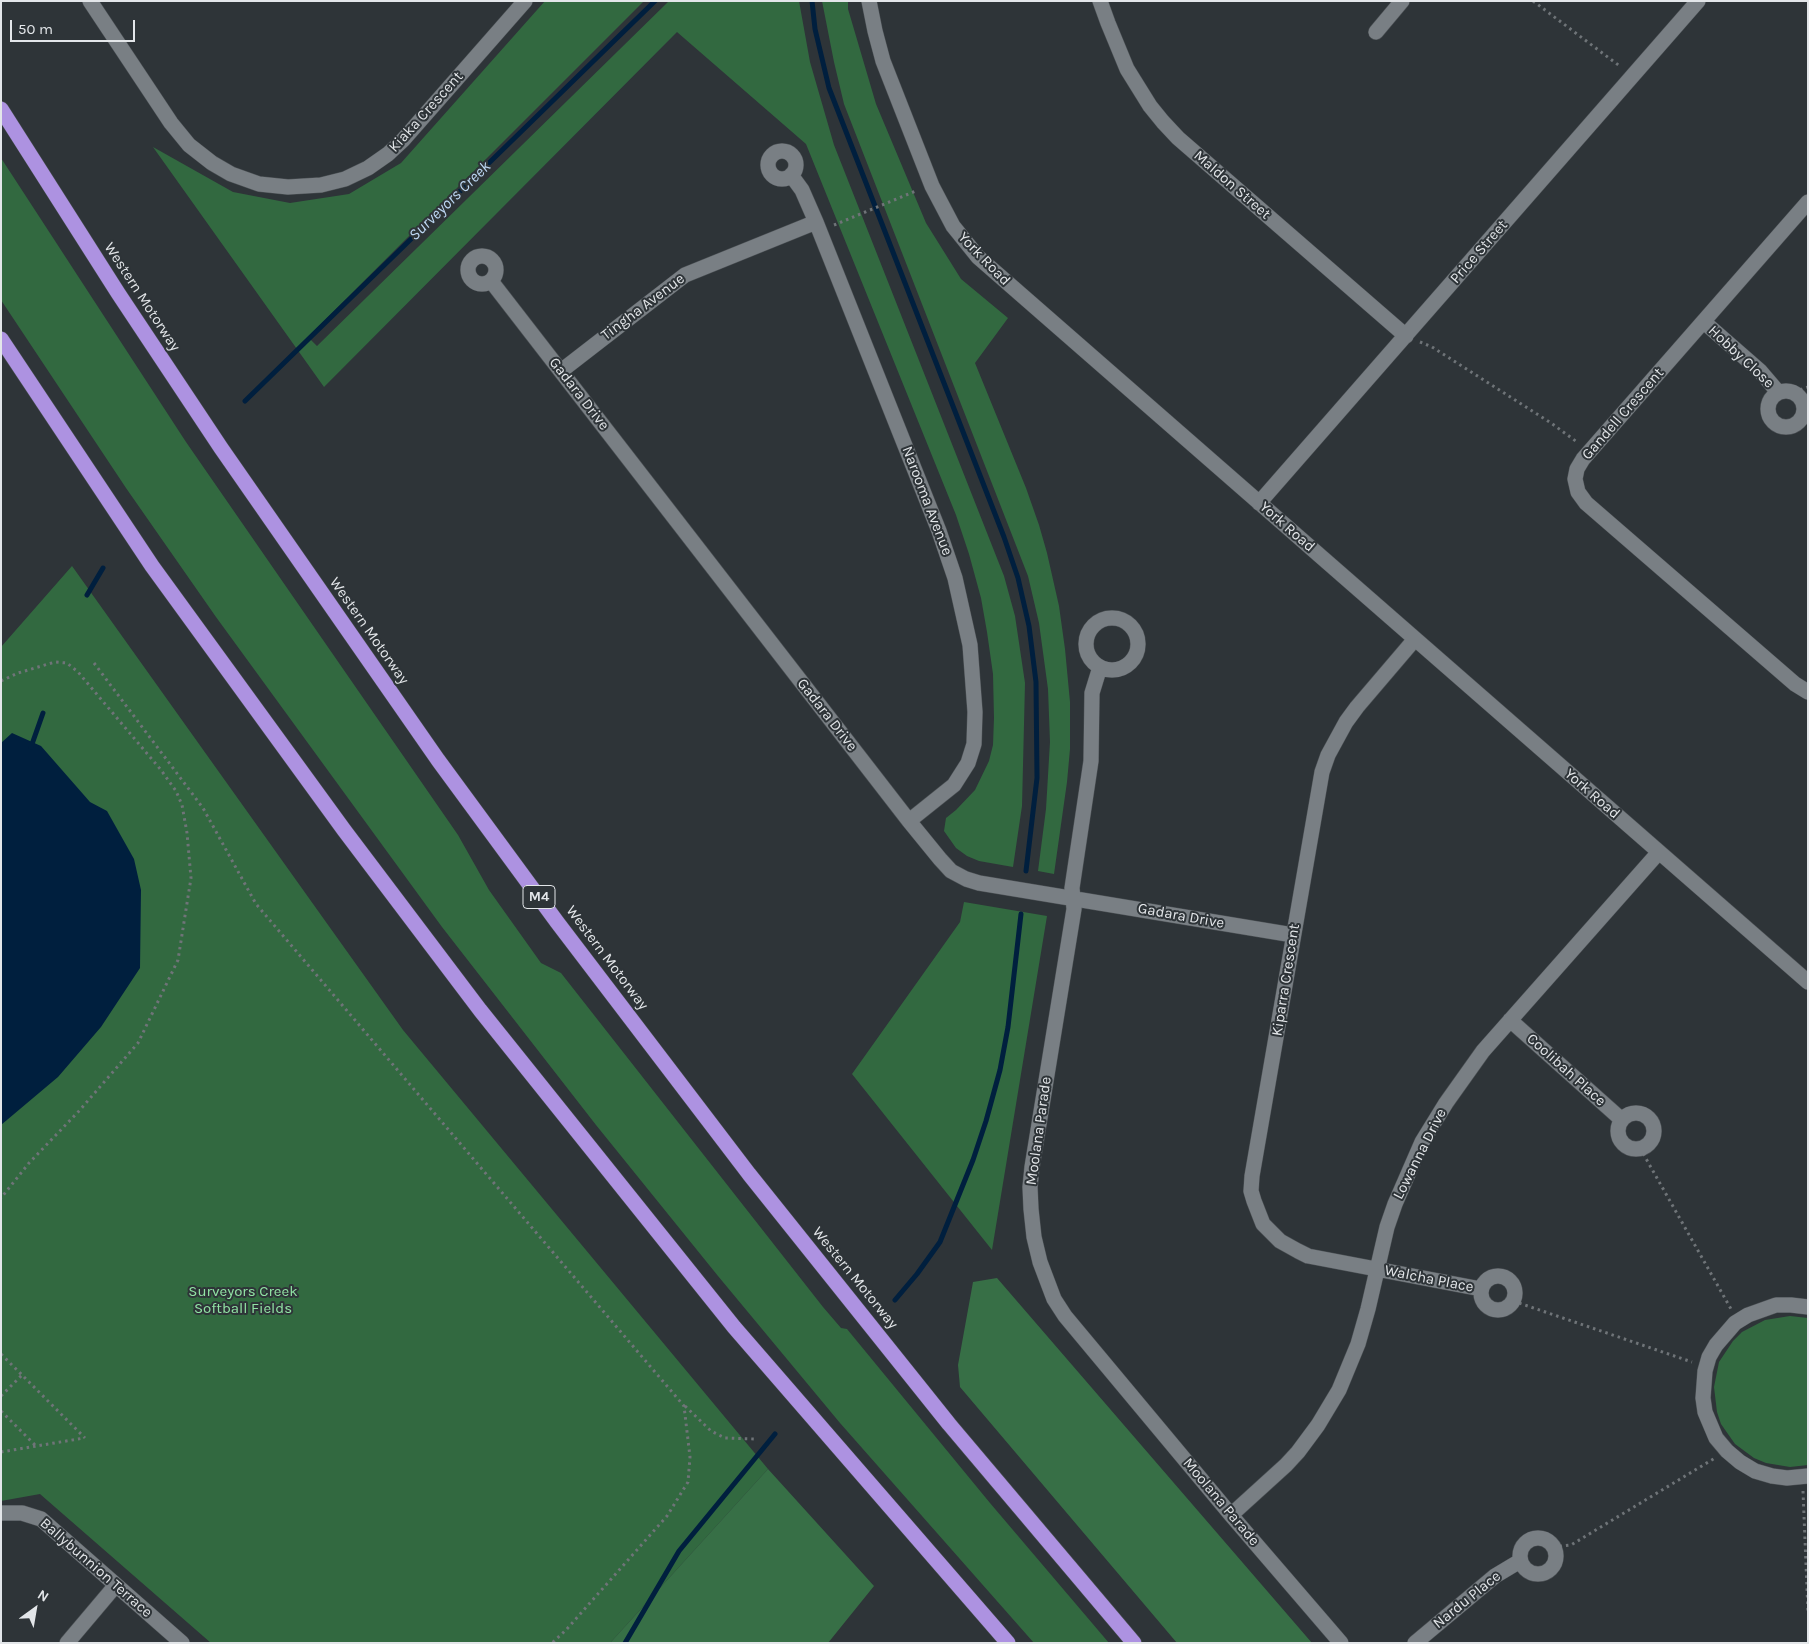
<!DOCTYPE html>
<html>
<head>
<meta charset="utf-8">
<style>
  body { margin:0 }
  #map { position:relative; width:1809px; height:1644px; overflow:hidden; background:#2e3438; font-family:Karla,sans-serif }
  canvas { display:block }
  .frame { position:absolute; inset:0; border:2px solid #e3e6e9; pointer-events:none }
  .north { position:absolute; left:10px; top:1584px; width:50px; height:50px; -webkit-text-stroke:4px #2e3438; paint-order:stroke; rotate:32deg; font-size:14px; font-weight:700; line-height:20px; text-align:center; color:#e3e6e9 }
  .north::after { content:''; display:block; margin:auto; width:18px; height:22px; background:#e3e6e9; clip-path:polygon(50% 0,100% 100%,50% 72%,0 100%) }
  .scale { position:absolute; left:10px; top:20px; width:125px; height:22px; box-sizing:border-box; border:2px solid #e3e6e9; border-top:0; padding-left:6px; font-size:15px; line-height:18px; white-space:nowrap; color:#e3e6e9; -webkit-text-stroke:4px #2e3438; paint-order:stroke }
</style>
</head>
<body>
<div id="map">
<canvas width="1809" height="1644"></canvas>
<div class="frame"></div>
<div class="north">N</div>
<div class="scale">50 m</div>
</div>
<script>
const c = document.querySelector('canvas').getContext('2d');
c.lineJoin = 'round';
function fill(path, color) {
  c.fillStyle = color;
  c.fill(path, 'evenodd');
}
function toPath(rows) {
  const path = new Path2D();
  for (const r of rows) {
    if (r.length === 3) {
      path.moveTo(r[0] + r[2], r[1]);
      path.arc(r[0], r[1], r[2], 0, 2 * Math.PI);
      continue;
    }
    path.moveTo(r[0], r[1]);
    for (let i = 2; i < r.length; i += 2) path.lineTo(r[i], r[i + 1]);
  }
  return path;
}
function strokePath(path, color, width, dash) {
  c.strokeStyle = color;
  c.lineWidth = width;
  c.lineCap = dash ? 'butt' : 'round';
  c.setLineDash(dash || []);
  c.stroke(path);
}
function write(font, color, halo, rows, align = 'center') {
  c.font = font + ' Karla,sans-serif';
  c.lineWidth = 4;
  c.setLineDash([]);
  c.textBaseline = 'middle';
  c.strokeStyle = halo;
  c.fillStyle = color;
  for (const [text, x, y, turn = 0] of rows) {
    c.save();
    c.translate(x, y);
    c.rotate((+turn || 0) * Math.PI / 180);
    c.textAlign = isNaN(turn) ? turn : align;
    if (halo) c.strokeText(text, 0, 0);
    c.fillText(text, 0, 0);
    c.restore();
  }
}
fill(toPath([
  [545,1,644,1,308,337,317,346,669,1,799,1,810,62,834,145,1004,576,1015,616,1025,683,1022,806,1013,867,979,861,967,856,956,848,944,831,946,818,956,810,975,790,989,761,993,745,994,718,993,674,987,632,981,598,969,554,956,515,806,144,677,32,324,387,153,147,233,192,290,203,349,194,401,163],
  [822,1,848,1,848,9,876,104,926,223,961,279,1008,318,975,363,1026,488,1039,525,1047,553,1059,606,1065,649,1070,702,1070,749,1067,782,1054,874,1038,871,1046,809,1050,742,1048,689,1039,623,1028,576,844,104,834,62],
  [1,158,186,442,458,835,489,890,541,963,561,973,823,1307,841,1328,847,1329,990,1503,1109,1643,1034,1643,840,1423,718,1276,596,1125,442,927,216,617,126,488,1,300],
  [72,566,403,1030,768,1469,610,1643,211,1643,40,1494,1,1501,1,647],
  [964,902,1047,916,992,1250,852,1074,960,922],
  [1790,1316,1808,1318,1808,1465,1790,1467,1766,1463,1754,1458,1735,1444,1721,1424,1717,1412,1714,1387,1719,1362,1733,1341,1742,1332,1765,1320]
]), '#326940');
fill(toPath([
  [997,1278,1312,1643,1177,1643,960,1387,958,1365,973,1282],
  [768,1469,874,1586,828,1643,610,1643]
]), '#376f46');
fill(toPath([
  [12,733,41,746,90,802,107,811,134,859,141,890,140,968,101,1027,58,1077,1,1125,1,743]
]), '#001f3e');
strokePath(toPath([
  [812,1,815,29,829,88,1004,537,1018,578,1029,626,1036,682,1037,778,1026,871],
  [245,401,655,1],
  [87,595,103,568],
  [31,747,43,713],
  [895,1300,917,1274,940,1242,973,1160,986,1121,1000,1070,1008,1027,1021,914],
  [625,1643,679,1551,775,1434]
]), '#001f3e', 5);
const minor = toPath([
  [90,1,171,123,189,145,212,163,231,174,259,184,288,187,321,185,345,179,368,168,388,154,403,140,525,1],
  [869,1,875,31,883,61,932,186,953,226,978,257,1808,982],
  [1100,1,1108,23,1127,69,1150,106,1163,122,1178,138,1406,336],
  [1376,32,1402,1],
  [782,165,14],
  [791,175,802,190,816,222,939,531,955,578,970,645,975,712,974,744,968,763,954,785,909,821],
  [1808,202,1583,459,1577,469,1575,479,1578,492,1586,503,1795,684,1808,692],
  [482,270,14],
  [491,281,909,821,940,859,951,871,966,879,979,883,1293,935],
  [1704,322,1760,371,1778,392],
  [561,371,685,275,816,222],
  [1786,409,18],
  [1259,503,1698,1],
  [1112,644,26],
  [1415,639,1357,707,1346,722,1328,755,1322,772,1252,1176,1251,1191,1254,1201,1263,1224,1280,1241,1298,1251,1308,1256,1481,1289],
  [1100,667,1092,693,1091,761,1072,888,1074,909,1032,1167,1030,1187,1031,1209,1034,1237,1040,1262,1054,1299,1065,1316,1231,1515,1341,1643],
  [1510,1020,1622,1120],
  [1636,1131,18],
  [1498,1293,17],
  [1808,1307,1791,1305,1776,1305,1748,1315,1735,1323,1716,1345,1709,1357,1705,1371,1703,1398,1705,1412,1716,1438,1727,1451,1740,1462,1755,1471,1772,1476,1787,1478,1808,1476],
  [1,1513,22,1513,41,1519,182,1643],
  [1231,1515,1286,1465,1298,1452,1318,1425,1339,1390,1358,1344,1368,1309,1387,1227,1395,1204,1422,1142,1446,1103,1483,1051,1659,852],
  [1538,1556,18],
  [67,1643,116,1585],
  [1415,1643,1495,1576,1520,1561]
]);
const highway = toPath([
  [1,109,118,293,221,448,438,760,557,922,749,1174,949,1424,1134,1643],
  [1,339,152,566,344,830,480,1010,734,1327,1008,1643]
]);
strokePath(minor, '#4b5054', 16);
strokePath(highway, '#4b5054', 16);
strokePath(toPath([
  [1533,1,1621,67],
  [834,225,918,190],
  [1420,342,1432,347,1551,423,1577,442],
  [1794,392,1808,387],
  [94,663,203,808,256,904,684,1406,690,1457,688,1482,667,1516,566,1630,552,1643],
  [1,681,18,673,55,662,67,663,78,672,161,770,176,791,182,805,187,833,191,878,178,960,138,1043,79,1111,29,1163,1,1198],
  [1640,1148,1731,1309],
  [1513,1301,1692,1362],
  [1,1354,85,1438],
  [1,1396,22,1375],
  [685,1406,711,1431,725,1438,755,1439],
  [1,1411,37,1447],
  [1,1452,84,1438],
  [1803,1491,1808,1613],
  [1553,1547,1571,1545,1715,1458]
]), '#6f7478', 3, [2.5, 4]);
strokePath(minor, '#797f84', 15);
strokePath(highway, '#ad92e1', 15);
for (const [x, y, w] of [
  [539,897,32]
]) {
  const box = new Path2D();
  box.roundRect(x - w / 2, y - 11.5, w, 23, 4);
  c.fillStyle = '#2e3438';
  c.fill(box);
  strokePath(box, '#e3e6e9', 1);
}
write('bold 14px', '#e3e6e9', null, [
  ["M4",539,897]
]);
write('15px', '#e3e6e9', '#2e3438', [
  ["Kiaka Crescent",426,112,-48],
  ["Maldon Street",1232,185,41],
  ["Price Street",1479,252,-49],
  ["York Road",984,259,46],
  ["Western Motorway",142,297,57],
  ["Tingha Avenue",643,307,-37],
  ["Hobby Close",1741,357,43],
  ["Gadara Drive",579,394,52],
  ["Gandell Crescent",1623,414,-49],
  ["Narooma Avenue",927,501,69],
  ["York Road",1287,527,41],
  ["Western Motorway",369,631,55],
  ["Gadara Drive",827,715,52],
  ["York Road",1592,794,41],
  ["Gadara Drive",1181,916,10],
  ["Western Motorway",607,958,53],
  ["Kiparra Crescent",1286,980,-81],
  ["Coolibah Place",1566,1070,42],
  ["Moolana Parade",1039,1131,-82],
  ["Lowanna Drive",1420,1154,-63],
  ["Western Motorway",855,1278,51],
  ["Walcha Place",1429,1279,11],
  ["Moolana Parade",1221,1502,50],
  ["Ballybunnion Terrace",96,1568,41],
  ["Nardu Place",1467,1600,-39]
]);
write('15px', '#91e3a4', '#2e3438', [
  ["Surveyors Creek",243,1292],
  ["Softball Fields",243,1309]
]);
write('italic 16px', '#bdd7f3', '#2e3438', [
  ["Surveyors Creek",450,201,-44]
]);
</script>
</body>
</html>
